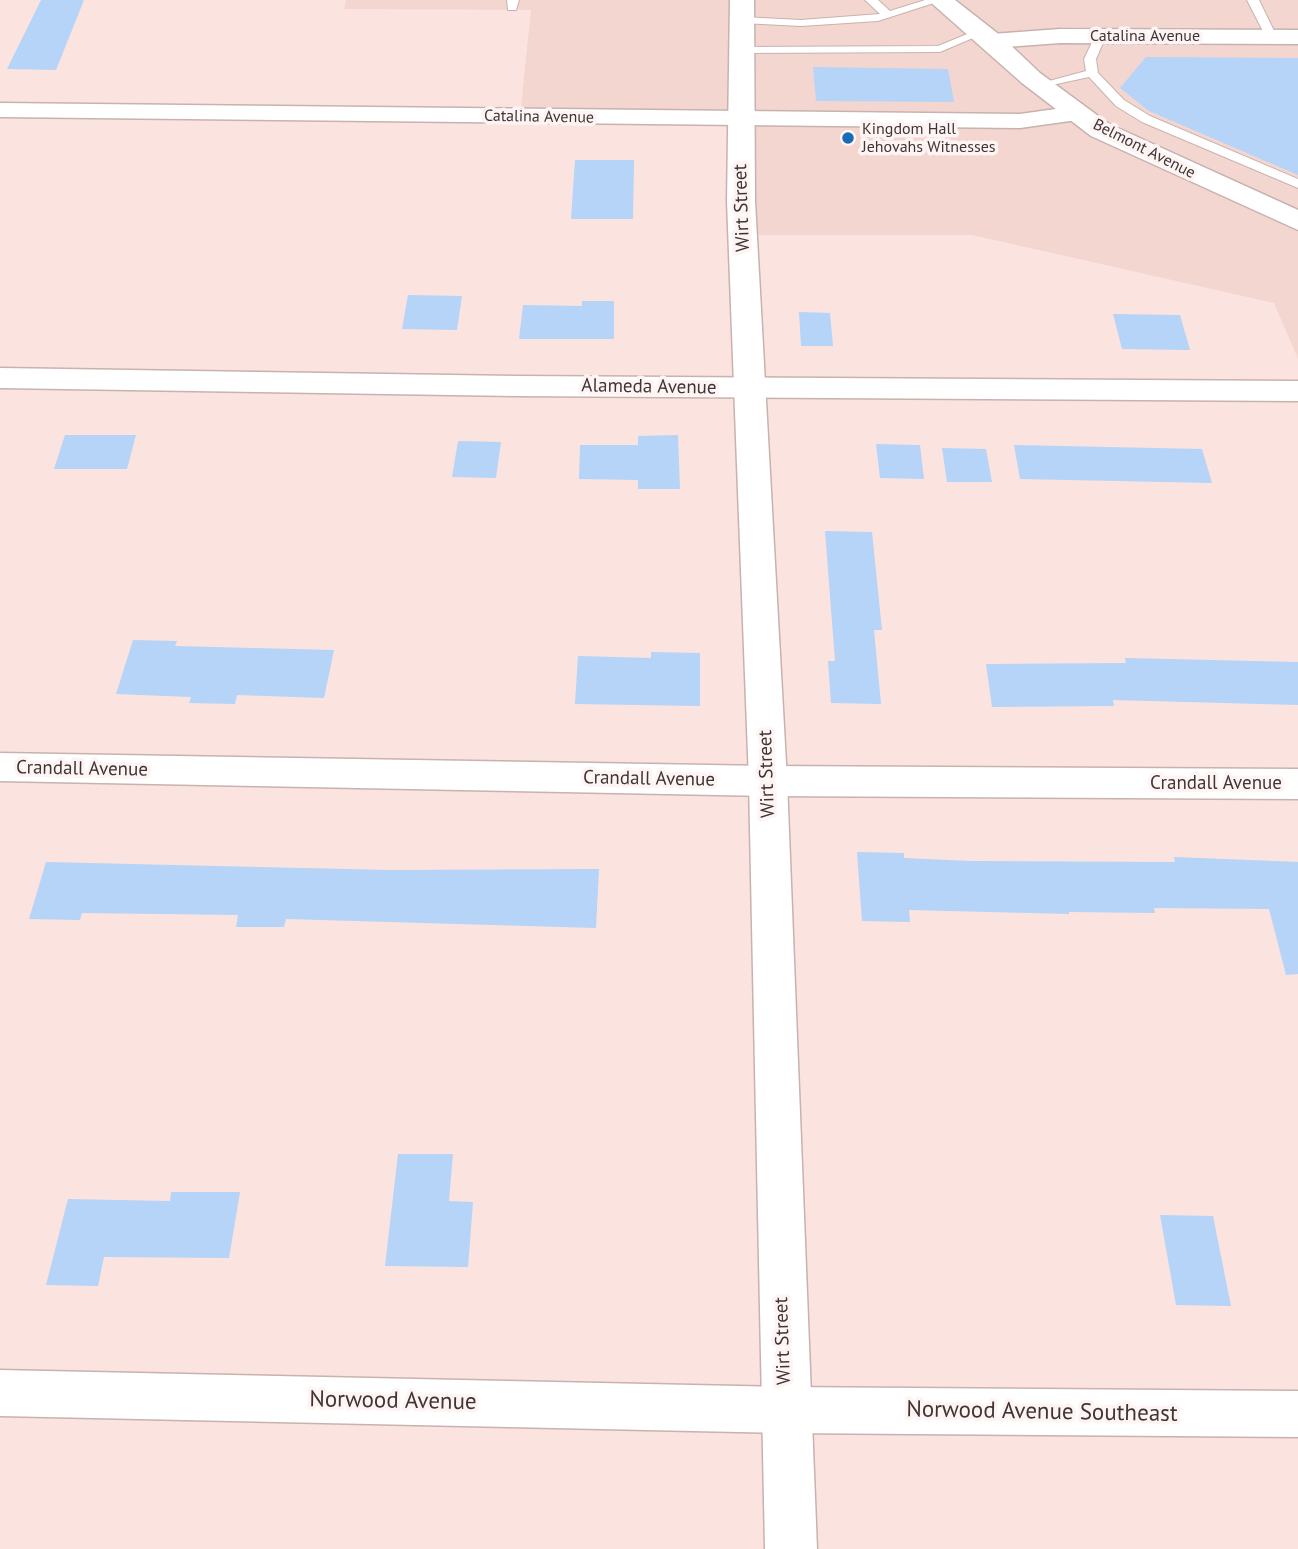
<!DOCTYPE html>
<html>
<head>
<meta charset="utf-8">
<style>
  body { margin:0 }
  canvas { display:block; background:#fbe3e0 }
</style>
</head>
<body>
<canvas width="1298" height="1549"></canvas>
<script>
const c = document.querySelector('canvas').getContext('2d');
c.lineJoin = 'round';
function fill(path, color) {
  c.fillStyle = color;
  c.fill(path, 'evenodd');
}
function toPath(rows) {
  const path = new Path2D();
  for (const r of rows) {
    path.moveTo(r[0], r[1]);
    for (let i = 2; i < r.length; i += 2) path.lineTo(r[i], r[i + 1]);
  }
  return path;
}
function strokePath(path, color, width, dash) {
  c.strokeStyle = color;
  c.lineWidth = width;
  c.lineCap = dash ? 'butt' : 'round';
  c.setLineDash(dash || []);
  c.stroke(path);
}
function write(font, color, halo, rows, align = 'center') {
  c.font = font + ' "PT Sans",sans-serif';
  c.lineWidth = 7;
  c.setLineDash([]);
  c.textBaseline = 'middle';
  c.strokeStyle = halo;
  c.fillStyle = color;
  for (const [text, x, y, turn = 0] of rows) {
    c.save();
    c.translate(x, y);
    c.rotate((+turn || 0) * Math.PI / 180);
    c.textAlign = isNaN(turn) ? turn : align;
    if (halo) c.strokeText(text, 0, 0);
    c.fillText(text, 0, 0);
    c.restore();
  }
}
fill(toPath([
  [346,0,1298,0,1298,359,1274,303,972,235,742,235,740,119,520,116,531,10,344,9]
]), '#f4d6d0');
fill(toPath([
  [41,0,84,0,56,70,7,69],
  [1146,57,1298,58,1298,175,1149,111,1120,88],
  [813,67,948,69,954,102,816,101],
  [575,160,634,160,633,219,571,219],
  [408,295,462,296,457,330,402,329],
  [582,301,614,301,614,339,519,339,523,305,582,306],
  [799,312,830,313,833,346,801,346],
  [1113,314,1180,315,1190,350,1122,349],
  [65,435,136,435,127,469,54,469],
  [678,435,680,489,638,489,638,480,579,479,580,445,638,445,638,436],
  [458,441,501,442,496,478,452,477],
  [876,444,920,445,924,479,880,478],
  [1014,445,1202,449,1212,483,1020,479],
  [942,448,986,449,992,482,947,482],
  [825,531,872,532,882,630,874,630,881,704,831,703,828,661,835,661],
  [133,640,177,641,175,646,334,650,324,698,237,695,235,704,189,703,191,697,116,694],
  [651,652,700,653,700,706,575,704,578,656,651,658],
  [1125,658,1298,662,1298,705,1113,700,1114,706,992,707,986,664,1126,663],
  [857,852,904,853,904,858,971,861,1175,862,1174,857,1298,862,1298,974,1286,975,1269,909,1154,908,1155,913,1069,912,1069,914,909,910,910,922,862,921],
  [46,862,389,870,599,869,596,928,286,919,284,927,236,927,238,915,82,913,80,920,29,919],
  [398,1154,453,1154,449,1201,473,1202,468,1267,385,1266],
  [171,1192,240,1192,229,1258,104,1257,98,1286,46,1285,68,1199,170,1201],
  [1160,1215,1213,1216,1231,1306,1176,1305]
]), '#b5d4f7');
const lane = toPath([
  [507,0,519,0,516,10,508,10,507,0],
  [865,0,878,0,890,11,925,0,943,0,878,21,801,26,742,23,736,20,742,17,801,20,880,14,865,0],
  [1247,0,1259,0,1277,37,1275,39,1267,39,1247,0],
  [977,30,987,32,940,52,741,53,735,50,741,47,938,46,977,30],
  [1096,34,1106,36,1096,59,1098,73,1124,100,1150,116,1298,179,1298,188,1142,122,1116,106,1089,77,1038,88,1038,84,1086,71,1084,59,1096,34]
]);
const street = toPath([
  [1060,29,1298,30,1298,44,1060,43,992,48,981,41,992,34,1060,29],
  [0,103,1020,114,1077,106,1085,108,1089,113,1085,118,1077,120,1020,128,0,117,0,103],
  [0,368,515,376,1298,381,1298,401,515,396,0,388,0,368],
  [0,753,768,766,1298,769,1298,799,768,796,0,781,0,753],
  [0,1370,785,1387,1298,1391,1298,1437,785,1433,0,1416,0,1370]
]);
const secondary = toPath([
  [730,0,754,0,755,201,787,781,817,1549,765,1549,749,781,727,201,730,0],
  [928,0,955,0,1001,36,1040,73,1109,124,1298,210,1298,230,1091,136,1022,83,928,0]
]);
strokePath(lane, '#c8b2ae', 2);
strokePath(street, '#c8b2ae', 3);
strokePath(secondary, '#c8b2ae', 3);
fill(lane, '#fff');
fill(street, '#fff');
fill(secondary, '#fff');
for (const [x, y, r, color] of [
  [848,138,7,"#176bb9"]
]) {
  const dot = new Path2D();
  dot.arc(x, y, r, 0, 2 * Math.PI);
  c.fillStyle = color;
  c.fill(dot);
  strokePath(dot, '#fef4f3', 2.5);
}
write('16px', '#3e3534', '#fef4f3', [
  ["Catalina Avenue",1145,36],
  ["Catalina Avenue",539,117,1],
  ["Belmont Avenue",1144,149,27]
]);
write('16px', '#3e3534', '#fef4f3', [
  ["Kingdom Hall",862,129],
  ["Jehovahs Witnesses",862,147]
], 'left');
write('19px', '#3e3534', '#fef4f3', [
  ["Wirt Street",742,208,-92],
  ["Alameda Avenue",649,387,1],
  ["Crandall Avenue",82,769,1],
  ["Wirt Street",767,774,-92],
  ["Crandall Avenue",649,779,1],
  ["Crandall Avenue",1216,784],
  ["Wirt Street",783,1341,-92]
]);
write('23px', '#3e3534', '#fef4f3', [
  ["Norwood Avenue",393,1401,1],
  ["Norwood Avenue Southeast",1042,1412,1]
]);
</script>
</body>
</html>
